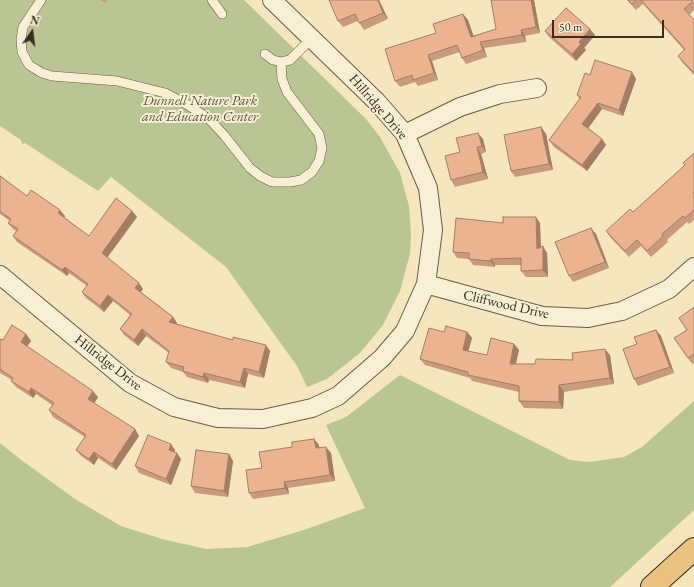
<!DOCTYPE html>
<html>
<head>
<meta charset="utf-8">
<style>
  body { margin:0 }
  #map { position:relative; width:694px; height:587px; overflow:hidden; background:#f5e6bd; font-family:"EB Garamond",serif }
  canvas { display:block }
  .north { position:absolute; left:12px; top:12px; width:40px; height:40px; -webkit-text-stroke:3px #f8efd4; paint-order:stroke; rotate:14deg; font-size:11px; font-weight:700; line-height:16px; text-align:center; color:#3a2b23 }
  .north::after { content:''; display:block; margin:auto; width:14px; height:18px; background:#3a2b23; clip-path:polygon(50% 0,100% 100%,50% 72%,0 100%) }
  .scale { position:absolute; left:552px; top:20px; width:112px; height:18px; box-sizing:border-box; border:2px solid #3a2b23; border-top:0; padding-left:5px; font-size:12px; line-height:14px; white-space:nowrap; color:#3a2b23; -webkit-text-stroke:3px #f8efd4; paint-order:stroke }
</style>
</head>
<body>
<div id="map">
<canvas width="694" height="587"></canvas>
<div class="north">N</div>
<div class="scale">50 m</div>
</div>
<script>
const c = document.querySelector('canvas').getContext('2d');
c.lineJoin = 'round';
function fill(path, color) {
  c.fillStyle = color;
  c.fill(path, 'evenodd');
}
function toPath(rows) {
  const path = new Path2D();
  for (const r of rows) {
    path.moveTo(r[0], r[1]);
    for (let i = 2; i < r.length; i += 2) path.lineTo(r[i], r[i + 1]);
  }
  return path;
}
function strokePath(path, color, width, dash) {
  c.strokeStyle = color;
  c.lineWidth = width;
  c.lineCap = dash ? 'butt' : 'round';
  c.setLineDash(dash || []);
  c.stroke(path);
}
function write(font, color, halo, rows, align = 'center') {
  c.font = font + ' "EB Garamond",serif';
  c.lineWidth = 4;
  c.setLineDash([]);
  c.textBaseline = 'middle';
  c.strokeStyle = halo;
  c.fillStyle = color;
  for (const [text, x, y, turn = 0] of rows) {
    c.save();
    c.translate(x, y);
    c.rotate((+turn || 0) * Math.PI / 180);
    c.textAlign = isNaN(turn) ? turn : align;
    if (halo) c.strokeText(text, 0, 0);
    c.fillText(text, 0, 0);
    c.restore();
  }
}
fill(toPath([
  [0,0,244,0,366,119,380,137,400,173,409,206,411,235,410,254,400,291,383,325,360,353,327,379,307,387,297,366,226,267,111,177,98,191,25,143,22,144,21,140,0,126],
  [400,375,570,460,589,462,624,457,642,447,694,401,694,510,610,587,0,587,0,443,20,459,75,499,121,526,162,539,206,549,247,547,304,530,365,508,326,425,346,417]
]), '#b9c693');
const service = toPath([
  [41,0,23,27,21,39,22,52,29,65,42,73,52,76,117,81,165,93,188,105,209,119,224,135,250,168,260,176,272,182,290,182,301,180,312,172,319,161,322,148,319,134,287,92,282,79,281,62],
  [212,0,222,14],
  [265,54,273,60,281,62,290,60,312,38]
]);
const minor = toPath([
  [405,134,460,107,500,94,537,88],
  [0,275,130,383,174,407,218,418,263,419,312,408,338,396,382,358,405,331,426,284,433,230,428,188,405,134,377,102,272,0],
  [426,284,542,316,588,318,622,311,669,289,694,267]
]);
const motorway = toPath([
  [652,587,694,549]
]);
strokePath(service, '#695a4a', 10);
strokePath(minor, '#695a4a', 20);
strokePath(motorway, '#3a2b23', 24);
strokePath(service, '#f8efd4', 9);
strokePath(minor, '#f8efd4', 18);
strokePath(motorway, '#eac37e', 22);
fill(toPath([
  [100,0,107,0,106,3],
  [329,0,379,0,388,19,364,30,358,21,343,27,338,21],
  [491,0,534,0,540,33,525,36,526,42,484,48,487,57,466,64,462,58,460,52,432,61,438,80,418,86,415,82,400,87,395,81,436,33,463,14,468,20,473,36,496,29],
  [627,0,692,0,694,3,694,10,689,15,694,20,694,75,682,62,678,56,684,50,643,4,636,10],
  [545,31,595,35,584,48,586,50,576,61,549,37],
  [632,72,636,79,623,116,602,109,588,128,602,139,606,145,587,171,554,147,549,140,580,100,577,95,590,75],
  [541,127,546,134,553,170,515,177,511,171],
  [483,139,486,152,481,154,488,179,455,187,451,180,460,152],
  [694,153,694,220,689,224,687,222,667,240,668,242,651,257,641,246,629,257,611,238,606,231,633,212,685,166,683,163],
  [0,176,27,196,65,216,64,218,89,236,132,211,137,217,107,258,143,289,141,292,173,317,177,323,176,324,270,351,264,378,248,374,245,388,209,380,208,383,187,377,183,372,171,368,166,362,169,353,146,336,138,346,124,335,120,329,130,315,113,301,104,312,86,298,82,292,87,286,69,273,67,276,17,242,13,236,16,231,13,229,8,223,10,221,0,214],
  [503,223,540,223,541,247,547,253,548,277,526,277,521,271,521,265,495,265,495,267,473,265,469,259,457,258,453,252],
  [596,234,609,268,573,282,569,276],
  [694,307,694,363,692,364,674,338,687,330],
  [656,330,661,336,674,373,638,386,634,379,637,344],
  [444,332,467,332,472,338,468,351,487,355,514,344,519,350,516,364,535,364,610,355,614,384,564,392,563,409,524,408,519,401,519,392,472,381,470,378,425,365,420,359],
  [26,334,31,341,27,346,98,397,94,403,135,429,139,436,116,470,98,458,94,465,81,456,76,450,85,437,53,417,49,410,52,405,36,394,33,398,16,387,11,381,12,380,0,373,0,339,3,340],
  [314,439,319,445,319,448,331,453,335,481,288,488,289,494,253,499,249,493,262,468,292,447],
  [175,450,175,452,181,459,171,485,139,473,135,466],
  [229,454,233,461,228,497,195,493,191,486]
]), '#ca9a7c');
fill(toPath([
  [378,0,379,0,388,19,383,13],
  [531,0,534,0,540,33,536,27],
  [463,14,468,20,476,43,471,37],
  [590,29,595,35,584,48,586,50,576,61,572,54,579,42],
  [521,30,525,36,526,42,522,35],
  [480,42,484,48,487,57,483,50],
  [428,55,432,61,438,80,434,73],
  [632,72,636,79,623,116,619,110],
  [598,103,602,109,587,130,582,124],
  [541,127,546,134,553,170,549,164],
  [478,133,483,139,486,152,482,146],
  [602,139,606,145,587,171,582,165],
  [477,147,481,154,488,179,483,172],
  [60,210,65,216,62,219,58,213],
  [132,211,137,217,106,259,102,253],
  [536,217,540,223,541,255,537,249],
  [591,228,596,234,609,268,605,262],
  [543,246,547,253,548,277,543,270],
  [491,259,495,265,495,267,490,261],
  [65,267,69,273,67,276,62,270],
  [139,283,143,289,139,294,135,288],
  [108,295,113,301,104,312,100,306],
  [173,317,177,323,173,328,169,322],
  [142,329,146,336,138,346,134,340],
  [656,330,661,336,674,373,670,367],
  [467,332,472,338,467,356,463,350],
  [26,334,31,341,26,348,21,342],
  [514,344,519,350,514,370,510,364],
  [266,345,270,351,264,378,259,372],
  [605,349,610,355,614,384,610,378],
  [244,368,248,374,245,388,240,382],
  [204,373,209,380,208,383,203,377],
  [559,385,564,392,563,409,559,402],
  [31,388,36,394,33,398,29,392],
  [93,391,98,397,93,405,88,399],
  [135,429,139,436,116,470,112,464],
  [314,439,319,445,320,455,316,448],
  [171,444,175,450,173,456,169,450],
  [326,447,331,453,335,481,330,475],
  [94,452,98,458,94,465,89,459],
  [177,453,181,459,171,485,166,479],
  [229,454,233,461,228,497,224,491],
  [284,482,288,488,289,494,285,488]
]), '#a47d65');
const building = toPath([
  [329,0,378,0,383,13,359,23,355,14,338,21,329,0],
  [491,0,531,0,536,27,521,30,522,35,480,42,483,50,462,58,457,45,428,55,434,73,413,80,412,75,395,81,385,49,436,33,433,24,463,14,471,37,496,29,491,0],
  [628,0,636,0,632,4,628,0],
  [641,0,692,0,693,1,684,9,694,20,694,73,678,56,685,49,641,0],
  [566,8,590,29,579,42,581,44,572,54,545,31,566,8],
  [595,60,632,72,619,110,598,103,582,124,602,139,582,165,549,140,581,97,577,95,585,73,590,75,595,60],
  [541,127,549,164,511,171,504,135,541,127],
  [478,133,482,146,477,147,483,172,451,180,445,156,460,152,456,138,478,133],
  [694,153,694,192,693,193,694,194,694,210,685,218,683,216,662,234,663,236,647,251,637,240,625,251,606,231,630,209,633,212,685,165,683,163,694,153],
  [0,176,27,196,31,190,60,210,58,213,89,236,116,198,132,211,102,253,139,283,135,288,173,317,169,322,233,340,233,337,266,345,259,372,244,368,240,382,204,373,203,377,183,371,184,367,166,362,169,351,142,329,134,340,120,329,132,314,108,295,100,306,82,292,88,284,65,267,62,270,13,236,18,229,8,223,11,219,0,211,0,176],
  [503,217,536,217,537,249,543,246,543,270,521,271,521,258,491,259,490,261,469,259,469,253,453,252,456,218,503,223,503,217],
  [591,228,605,262,569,276,555,242,591,228],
  [694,307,694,354,688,358,674,338,687,330,679,318,694,307],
  [12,325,26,334,21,342,93,391,88,399,135,429,112,464,94,452,89,459,76,450,86,435,49,410,54,403,31,388,29,392,11,381,13,378,0,369,0,339,3,340,12,325],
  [446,326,467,332,463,350,487,355,491,338,514,344,510,364,535,364,536,359,573,360,572,353,605,349,610,378,559,385,559,402,519,401,519,386,468,375,468,372,420,359,429,328,444,332,446,326],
  [656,330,670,367,634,379,623,349,637,344,634,337,656,330],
  [148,435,171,444,169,450,177,453,166,479,135,466,148,435],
  [314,439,316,448,326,447,330,475,284,482,285,488,249,493,246,470,262,468,259,452,292,447,292,442,314,439],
  [196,450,229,454,224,491,191,486,196,450]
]);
fill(building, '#ebb390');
strokePath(building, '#a47d65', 1);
write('italic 14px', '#5a523f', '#f8efd4', [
  ["Dunnell Nature Park",200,101],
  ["and Education Center",200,117]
]);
write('14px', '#3a2b23', '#f8efd4', [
  ["Hillridge Drive",378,107,49],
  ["Cliffwood Drive",506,305,13],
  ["Hillridge Drive",108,363,38]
]);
</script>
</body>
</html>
